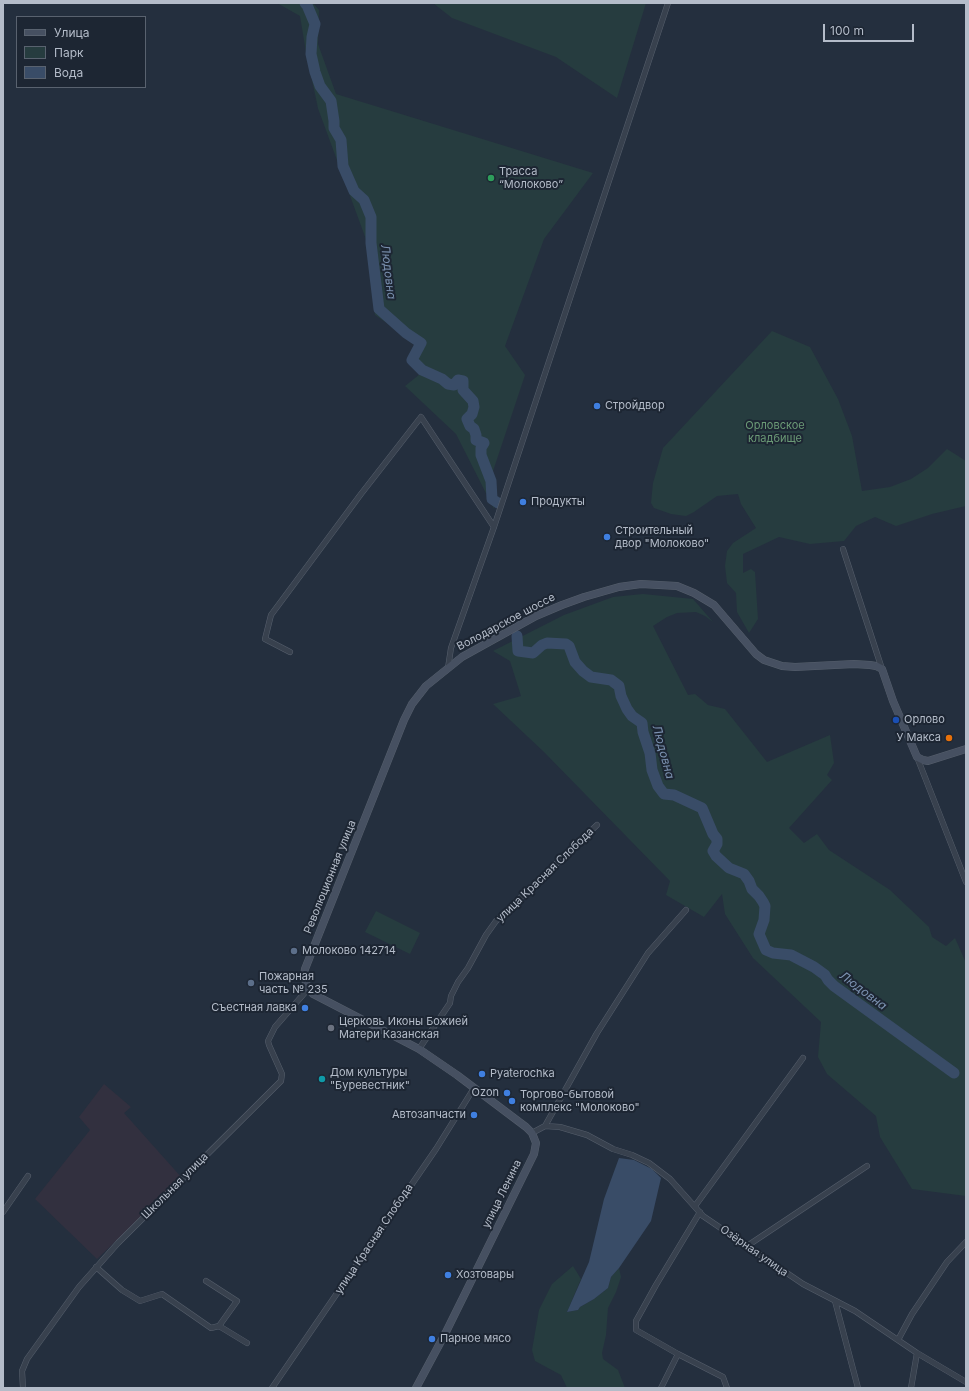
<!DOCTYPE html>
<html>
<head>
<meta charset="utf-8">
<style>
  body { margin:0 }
  #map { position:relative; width:969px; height:1391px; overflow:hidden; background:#242f3e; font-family:Inter,sans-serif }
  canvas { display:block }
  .frame { position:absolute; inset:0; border:4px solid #b4bcc9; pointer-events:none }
  .legend { position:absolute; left:16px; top:16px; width:130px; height:72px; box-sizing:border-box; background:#1d2633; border:1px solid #59626f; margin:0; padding:5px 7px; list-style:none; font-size:12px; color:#b4bcc9 }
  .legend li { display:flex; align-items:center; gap:8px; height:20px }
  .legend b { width:20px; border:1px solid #59626f }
  .scale { position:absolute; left:823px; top:24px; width:91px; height:18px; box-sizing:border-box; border:2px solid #b4bcc9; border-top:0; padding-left:5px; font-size:12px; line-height:14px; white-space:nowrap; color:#b4bcc9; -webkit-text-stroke:3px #1d2633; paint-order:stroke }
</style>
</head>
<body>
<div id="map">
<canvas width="969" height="1391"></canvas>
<div class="frame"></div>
<ul class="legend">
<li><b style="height:5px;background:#465061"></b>Улица</li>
<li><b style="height:11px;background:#263c3f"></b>Парк</li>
<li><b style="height:11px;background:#394c67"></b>Вода</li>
</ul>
<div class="scale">100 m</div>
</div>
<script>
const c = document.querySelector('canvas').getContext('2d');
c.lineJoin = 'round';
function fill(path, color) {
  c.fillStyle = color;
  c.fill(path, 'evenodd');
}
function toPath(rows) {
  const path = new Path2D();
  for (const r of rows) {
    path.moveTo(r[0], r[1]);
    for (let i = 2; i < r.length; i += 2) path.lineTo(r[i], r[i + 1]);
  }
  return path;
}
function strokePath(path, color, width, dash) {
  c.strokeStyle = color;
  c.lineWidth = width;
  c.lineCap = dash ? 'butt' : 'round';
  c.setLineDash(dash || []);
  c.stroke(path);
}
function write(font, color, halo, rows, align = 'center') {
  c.font = font + ' Inter,sans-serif';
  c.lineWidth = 4;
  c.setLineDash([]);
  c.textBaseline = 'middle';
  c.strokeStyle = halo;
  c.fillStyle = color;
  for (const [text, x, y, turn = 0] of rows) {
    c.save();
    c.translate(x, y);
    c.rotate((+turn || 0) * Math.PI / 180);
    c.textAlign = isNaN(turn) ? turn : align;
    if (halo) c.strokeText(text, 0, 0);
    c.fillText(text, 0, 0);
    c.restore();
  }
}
fill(toPath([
  [104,1084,131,1107,124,1113,182,1178,97,1259,35,1199,90,1130,79,1117]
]), '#32303f');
fill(toPath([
  [277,3,313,3,319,10,318,44,336,94,593,173,544,239,505,346,525,375,492,474,494,509,456,434,405,386,420,374,408,361,418,344,375,315,367,242,312,92,318,108,306,52,300,16],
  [433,3,646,3,617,98,556,57,452,18],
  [772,331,810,347,838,399,852,436,862,491,890,487,911,479,928,468,947,449,966,461,966,506,932,514,896,526,875,517,856,526,844,541,810,544,779,537,743,554,743,573,751,569,755,572,758,619,749,633,737,612,736,593,727,583,725,566,727,551,733,543,756,528,741,504,738,494,717,496,694,512,686,516,671,514,654,508,651,503,653,483,663,448],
  [643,594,693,599,713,622,705,616,696,612,677,613,667,617,653,626,688,695,695,694,708,705,725,709,767,762,830,735,834,763,827,775,832,780,789,828,804,843,817,834,829,850,890,890,929,927,932,937,946,946,955,938,966,963,966,1196,912,1189,880,1137,876,1116,827,1074,818,1057,821,1022,753,958,725,914,722,894,704,917,666,895,670,881,544,752,493,704,521,696,510,661,493,651,564,615,613,597],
  [376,911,420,933,410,954,365,932],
  [573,1266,581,1279,567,1312,578,1310,580,1307,594,1299,608,1288,611,1277,619,1268,621,1277,616,1292,608,1308,606,1335,602,1353,603,1359,618,1370,625,1388,567,1388,561,1375,535,1361,532,1350,539,1310,552,1284]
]), '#263c3f');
fill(toPath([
  [619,1158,634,1160,652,1169,661,1178,651,1221,619,1268,611,1277,608,1288,594,1299,580,1307,578,1310,567,1312,589,1262,604,1199]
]), '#394c67');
strokePath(toPath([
  [305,3,307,5,315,24,312,37,311,54,315,72,320,86,331,101,334,121,334,128,341,140,343,166,354,191,364,200,371,217,371,243,379,309,406,333,421,343,412,360,422,370,442,379,448,384,454,385,458,380,463,381,463,390,473,401,474,407,472,414,467,419,470,426,474,429,476,435,476,440,484,443,481,448,481,455,491,481,492,499,498,503],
  [517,636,518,651,533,653,542,645,547,643,566,644,569,646,575,662,583,671,591,677,611,680,619,686,621,696,627,709,632,716,642,723,643,732,650,753,652,770,658,786,664,794,674,795,702,808,713,834,717,839,717,844,713,851,716,856,729,868,744,874,749,881,752,889,759,896,763,902,765,906,764,920,759,934,766,950,773,953,791,955,814,967,825,975,828,980,834,986,954,1073]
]), '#394c67', 11);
const minor = toPath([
  [843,549,882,669],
  [290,652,265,639,271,615,361,494,421,417,494,527],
  [448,668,451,648,494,527,668,3],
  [917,757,966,882],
  [419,1049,450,1003,451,996,458,982,468,968,486,935,496,921,597,825],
  [545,1126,560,1127,587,1135,613,1149,632,1155,649,1163,670,1179,703,1216,803,1284,855,1311,917,1353,966,1382],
  [532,1133,545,1126,597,1033,648,953,686,910],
  [695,1206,803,1058],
  [3,1212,28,1176],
  [747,1246,867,1166],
  [96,1267,122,1290,140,1301,162,1294,211,1328,219,1326,247,1343],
  [206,1281,237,1301,219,1326],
  [835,1301,858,1388],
  [898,1340,912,1314,947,1262,966,1242],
  [678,1354,723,1377,727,1388],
  [23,1388,22,1371,27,1359,79,1287,118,1243,281,1081,282,1074,269,1045,268,1041,275,1027,308,989],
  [272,1388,436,1149,474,1088],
  [661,1388,678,1354,636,1330,636,1321,656,1285,700,1212],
  [911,1388,917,1353]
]);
const secondary = toPath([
  [416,1388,446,1332,534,1154,536,1143,532,1133,526,1127,457,1075,419,1049,313,994,308,989,304,976,305,969,404,720,412,704,426,686,462,657,536,616,562,605,584,597,619,587,641,584,677,586,694,593,714,605,756,654,764,660,782,666,795,667,854,664,870,665,876,666,882,669,893,701,917,757,923,760,928,761,966,749]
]);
strokePath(minor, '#565f6c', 6);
strokePath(secondary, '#565f6c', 8);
strokePath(minor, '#38414e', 5);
strokePath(secondary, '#465061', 7);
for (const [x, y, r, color] of [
  [491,178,4,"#2e9e5b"],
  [597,406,4,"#3f7fe0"],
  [523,502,4,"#3f7fe0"],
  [607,537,4,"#3f7fe0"],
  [896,720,4,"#1a4fb4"],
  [949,738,4,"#e8710a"],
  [294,951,4,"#5c6f8a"],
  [251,983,4,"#5c6f8a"],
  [305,1008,4,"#3f7fe0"],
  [331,1028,4,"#6b7280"],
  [482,1074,4,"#3f7fe0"],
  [322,1079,4,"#0f9aa8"],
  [507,1093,4,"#3f7fe0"],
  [512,1101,4,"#3f7fe0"],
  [474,1115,4,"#3f7fe0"],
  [448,1275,4,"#3f7fe0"],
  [432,1339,4,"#3f7fe0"]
]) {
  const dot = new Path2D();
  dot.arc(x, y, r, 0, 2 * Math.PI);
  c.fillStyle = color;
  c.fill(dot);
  strokePath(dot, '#1d2633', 1.5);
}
write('11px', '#b4bcc9', '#1d2633', [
  ["Трасса",499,172],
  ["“Молоково”",499,185],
  ["Стройдвор",605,406],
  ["Продукты",531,502],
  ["Строительный",615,531],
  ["двор \"Молоково\"",615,544],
  ["Орлово",904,720],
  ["У Макса",941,738,"right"],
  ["Молоково 142714",302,951],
  ["Пожарная",259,977],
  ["часть № 235",259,990],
  ["Съестная лавка",297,1008,"right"],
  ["Церковь Иконы Божией",339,1022],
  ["Матери Казанская",339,1035],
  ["Дом культуры",330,1073],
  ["\"Буревестник\"",330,1086],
  ["Pyaterochka",490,1074],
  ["Ozon",499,1093,"right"],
  ["Торгово-бытовой",520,1095],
  ["комплекс \"Молоково\"",520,1108],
  ["Автозапчасти",466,1115,"right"],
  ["Хозтовары",456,1275],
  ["Парное мясо",440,1339]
], 'left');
write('11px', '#6b9a76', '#1d2633', [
  ["Орловское",775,426],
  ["кладбище",775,439]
]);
write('11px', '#b4bcc9', '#1d2633', [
  ["Володарское шоссе",506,622,-28],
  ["улица Красная Слобода",545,875,-44],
  ["Революционная улица",330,877,-68],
  ["Школьная улица",175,1186,-45],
  ["улица Ленина",502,1194,-64],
  ["улица Красная Слобода",374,1239,-56],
  ["Озёрная улица",754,1251,35]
]);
write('italic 12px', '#7c92b1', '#1d2633', [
  ["Людовна",388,272,83],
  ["Людовна",663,752,75],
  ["Людовна",863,991,37]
]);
</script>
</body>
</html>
